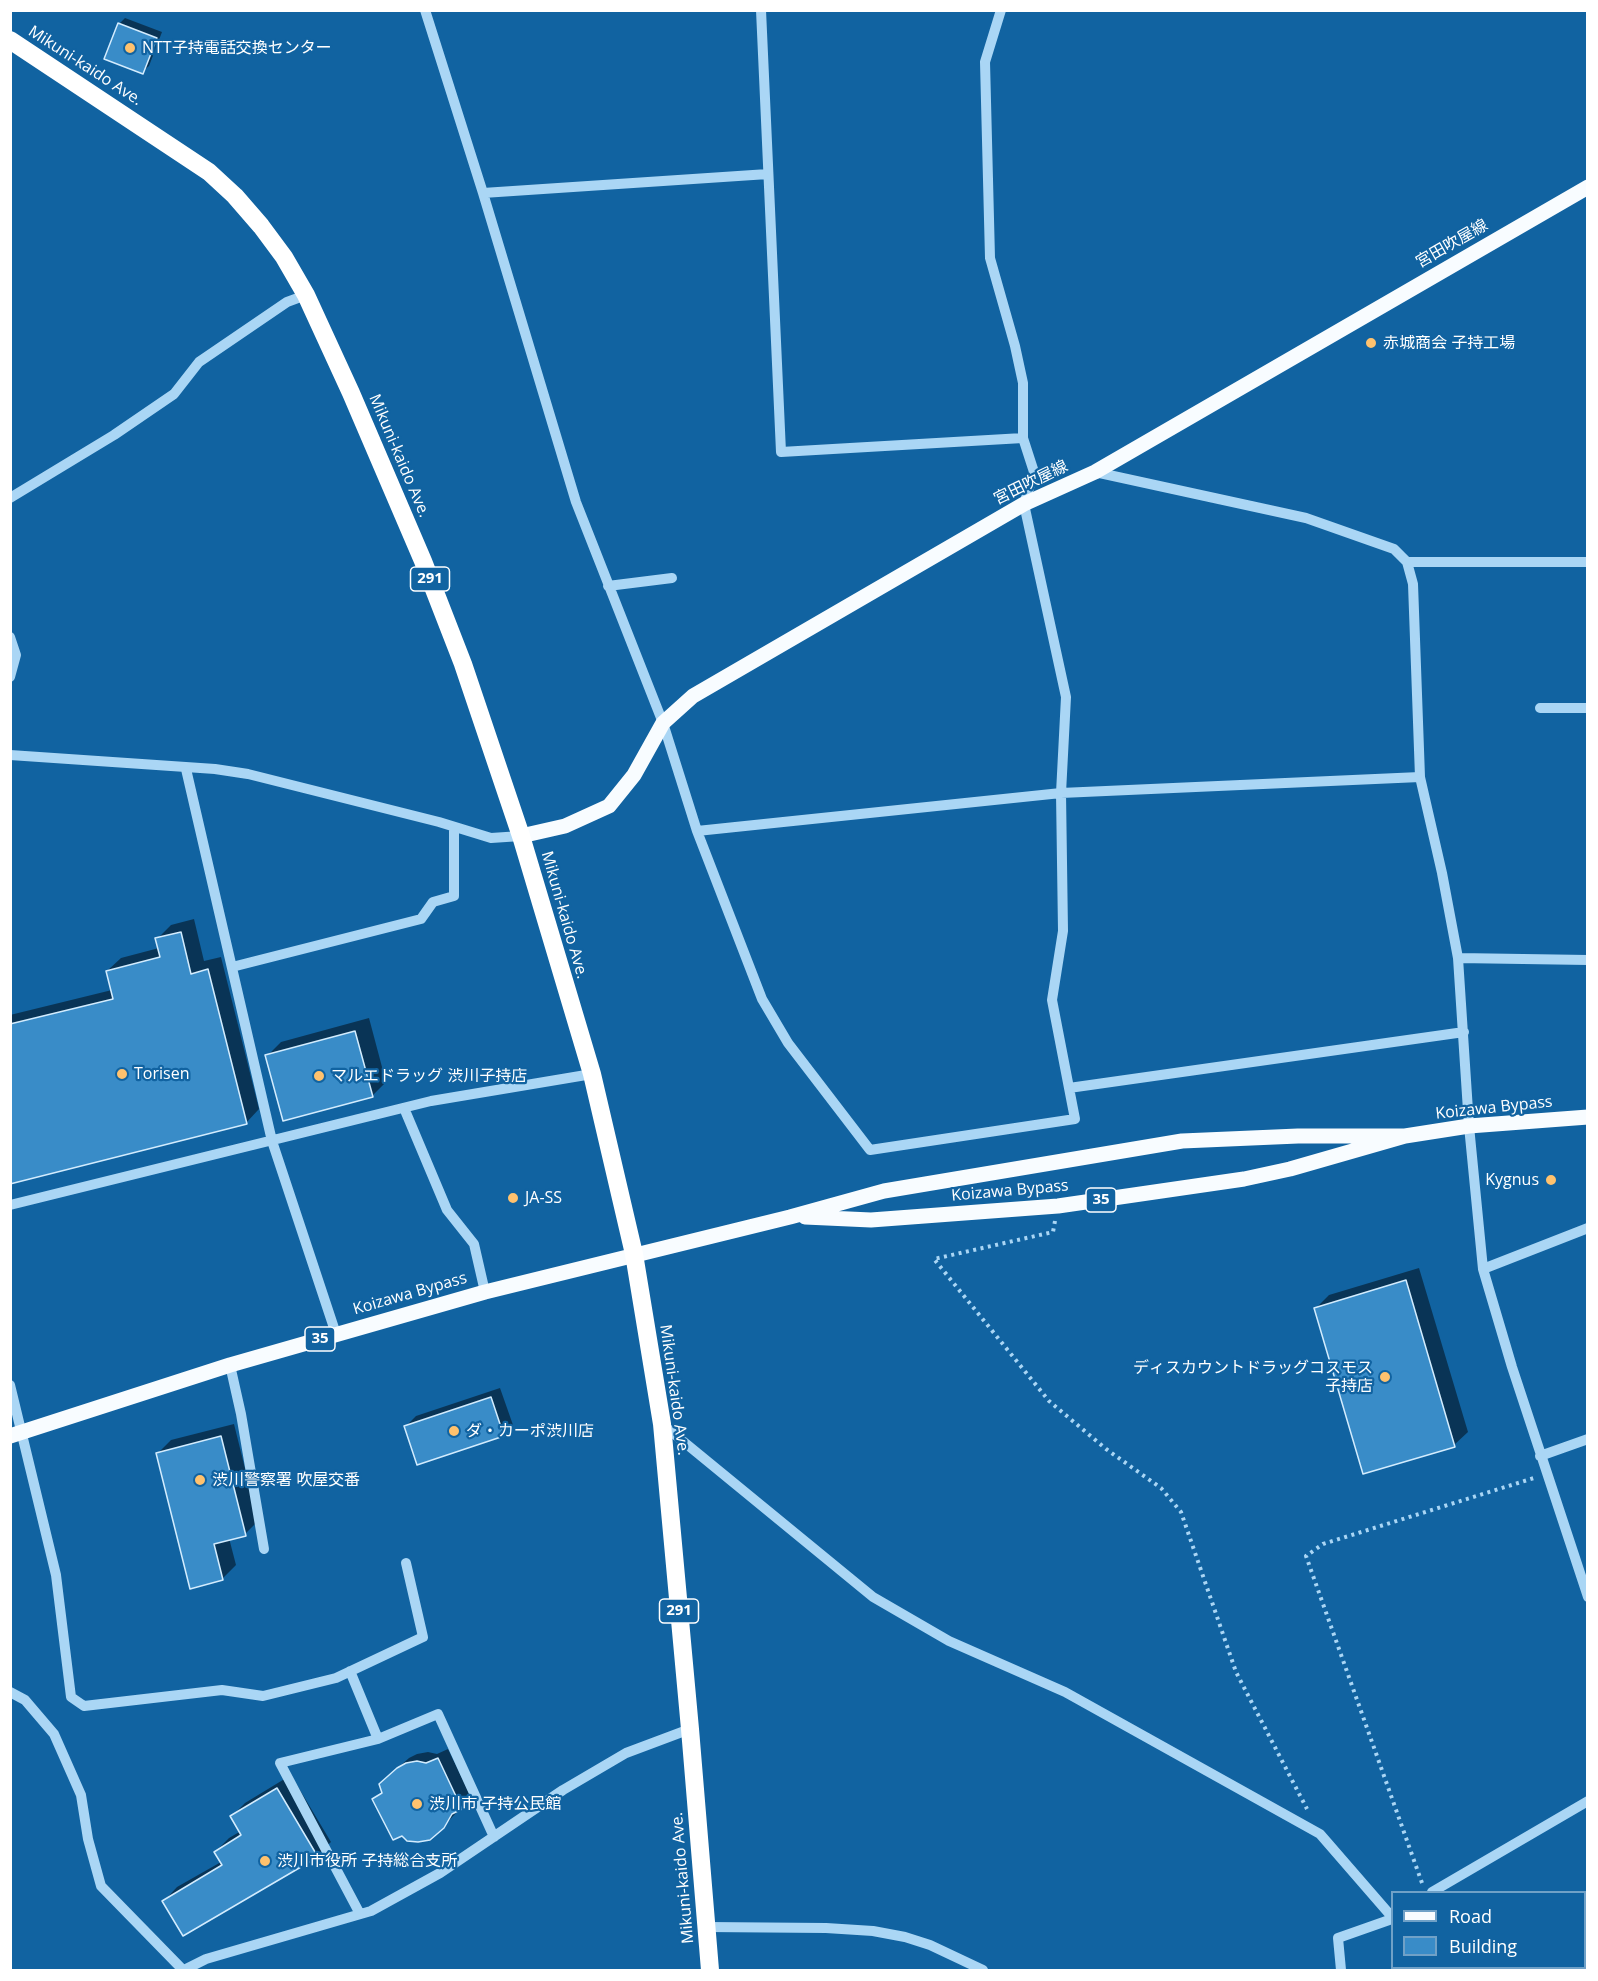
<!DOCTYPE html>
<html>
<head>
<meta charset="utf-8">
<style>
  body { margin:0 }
  #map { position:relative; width:1598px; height:1981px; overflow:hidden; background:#1163a1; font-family:"Open Sans",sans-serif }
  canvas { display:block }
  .frame { position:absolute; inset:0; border:12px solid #fff; pointer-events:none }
  .legend { position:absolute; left:1391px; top:1891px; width:195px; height:78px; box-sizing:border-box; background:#1163a1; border:2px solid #70a1c7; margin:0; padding:8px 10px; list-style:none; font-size:18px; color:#fff }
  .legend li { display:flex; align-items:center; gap:12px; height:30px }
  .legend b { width:30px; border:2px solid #70a1c7 }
</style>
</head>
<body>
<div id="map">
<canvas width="1598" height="1981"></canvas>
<div class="frame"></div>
<ul class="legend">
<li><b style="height:8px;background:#f8fcff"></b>Road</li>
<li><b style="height:16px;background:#398cc8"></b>Building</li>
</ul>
</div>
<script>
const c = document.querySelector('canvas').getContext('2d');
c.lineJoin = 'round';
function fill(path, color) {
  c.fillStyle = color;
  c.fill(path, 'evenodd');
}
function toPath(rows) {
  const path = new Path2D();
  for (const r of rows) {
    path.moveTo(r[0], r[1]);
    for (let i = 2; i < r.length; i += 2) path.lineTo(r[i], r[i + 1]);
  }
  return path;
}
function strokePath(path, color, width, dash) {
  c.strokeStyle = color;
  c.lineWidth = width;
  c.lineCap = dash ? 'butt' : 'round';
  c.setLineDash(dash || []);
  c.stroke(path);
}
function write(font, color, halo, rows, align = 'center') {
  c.font = font + ' "Open Sans","Noto Sans JP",sans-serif';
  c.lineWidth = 4.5;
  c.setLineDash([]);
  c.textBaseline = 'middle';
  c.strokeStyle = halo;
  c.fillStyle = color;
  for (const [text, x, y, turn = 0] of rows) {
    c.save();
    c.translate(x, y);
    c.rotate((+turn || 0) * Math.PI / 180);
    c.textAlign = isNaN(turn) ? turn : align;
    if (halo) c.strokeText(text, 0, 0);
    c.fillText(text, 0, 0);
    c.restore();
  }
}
fill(toPath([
  [125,18,162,32,149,66,142,72,119,24],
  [194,919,204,961,221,957,259,1109,246,1123,10,1182,10,1015,112,990,107,971,121,958,159,948,157,939,171,925],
  [369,1018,386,1082,372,1096,267,1056,281,1042],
  [1419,1268,1468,1432,1454,1445,1316,1308,1329,1295],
  [500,1388,513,1425,503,1435,406,1426,416,1416],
  [234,1424,258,1521,245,1534,229,1538,236,1565,222,1579,158,1453,171,1440],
  [448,1749,471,1797,443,1827,374,1799,383,1791,391,1774,409,1758,417,1754,428,1752,437,1754],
  [291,1775,331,1842,317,1855,184,1934,164,1901,177,1887,221,1862,215,1852,229,1838,241,1831,232,1816,245,1803]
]), '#0007');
const building = toPath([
  [118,23,157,38,143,74,104,59,118,23],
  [181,932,191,974,208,969,247,1124,10,1184,10,1024,113,999,106,971,160,957,155,938,181,932],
  [355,1031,373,1097,283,1121,265,1055,355,1031],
  [1406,1280,1455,1447,1363,1474,1314,1308,1406,1280],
  [491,1397,504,1436,417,1465,404,1426,491,1397],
  [221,1436,246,1536,214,1544,223,1580,190,1589,156,1453,221,1436],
  [438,1758,462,1809,452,1814,444,1828,430,1840,418,1842,407,1841,402,1836,393,1840,372,1799,382,1793,379,1784,397,1768,406,1763,417,1761,426,1763,438,1758],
  [277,1788,318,1857,183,1936,162,1901,222,1865,214,1852,241,1835,230,1816,277,1788]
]);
fill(building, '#398cc8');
strokePath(building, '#d3ecfe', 1.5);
strokePath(toPath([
  [1055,1221,1053,1232,934,1259,1049,1401,1106,1449,1161,1488,1181,1512,1236,1672,1307,1809],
  [1422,1883,1306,1556,1323,1544,1534,1478]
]), '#aad6f5', 4, [3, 4.5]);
strokePath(toPath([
  [425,10,483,193,576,502,663,723,697,831,762,999,788,1043,870,1150,1075,1119,1052,1000,1063,931,1061,793,1066,697,1024,504,1034,472,1023,438,1023,383,1015,346,990,258,985,62,1001,10],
  [761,10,781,452,1023,438],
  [483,193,768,174],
  [1095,472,1306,518,1394,549,1407,562,1413,584,1420,777,1442,873,1458,958,1469,1126,1483,1269,1512,1367,1588,1597],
  [10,498,114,435,174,394,199,362,287,302,306,295],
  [1407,562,1588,562],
  [608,586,672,578],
  [10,637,16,655,10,677],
  [1540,708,1588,708],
  [10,755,215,769,248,774,439,822,491,838,521,836],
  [186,769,272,1141,336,1334],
  [697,831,1061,793,1420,777],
  [1458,958,1588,960],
  [232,967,421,919,433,902,454,896,454,827],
  [1069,1088,1464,1032],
  [404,1108,447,1210,474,1244,485,1292],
  [10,1205,431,1101,592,1074],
  [1483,1269,1588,1228],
  [230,1365,241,1414,264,1549],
  [10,1385,56,1575,71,1697,84,1706,222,1690,263,1696,336,1678,423,1637,406,1563],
  [662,1424,873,1597,949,1641,1065,1692,1320,1834,1392,1917],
  [1540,1456,1588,1439],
  [350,1671,378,1739],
  [10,1692,25,1700,54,1734,81,1795,88,1839,101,1886,183,1970],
  [1432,1892,1588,1801],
  [360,1914,280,1763,378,1739,438,1714,494,1837],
  [707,1927,826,1928,873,1931,905,1937,930,1945,983,1970],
  [184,1970,206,1959,371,1911,440,1873,563,1790,626,1753,690,1729],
  [1341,1970,1338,1938,1392,1919]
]), '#aad6f5', 10);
strokePath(toPath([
  [521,836,565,826,609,806,634,775,663,723,693,696,1024,504,1095,472,1588,187],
  [805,1217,871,1220,1058,1206,1244,1179,1290,1169,1405,1136,1469,1126,1588,1117],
  [10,1436,230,1365,485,1292,790,1217,884,1191,1182,1141,1298,1136,1405,1136]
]), '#f8fcff', 15);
strokePath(toPath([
  [10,40,209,172,235,196,261,226,284,257,306,295,351,393,423,561,463,664,521,836,592,1074,634,1254,662,1424,690,1729,710,1970]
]), '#fff', 18);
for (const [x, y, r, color] of [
  [130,48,6,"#ffc26e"],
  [1371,343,6,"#ffc26e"],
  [122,1074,6,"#ffc26e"],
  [319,1076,6,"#ffc26e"],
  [1551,1180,6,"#ffc26e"],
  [513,1198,6,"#ffc26e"],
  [1385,1377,6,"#ffc26e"],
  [454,1431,6,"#ffc26e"],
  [200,1480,6,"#ffc26e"],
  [417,1804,6,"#ffc26e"],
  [265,1861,6,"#ffc26e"]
]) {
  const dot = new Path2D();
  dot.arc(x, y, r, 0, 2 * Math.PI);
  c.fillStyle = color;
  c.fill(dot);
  strokePath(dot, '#1163a1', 2);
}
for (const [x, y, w] of [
  [430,579,39],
  [1101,1200,30],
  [320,1339,30],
  [679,1611,39]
]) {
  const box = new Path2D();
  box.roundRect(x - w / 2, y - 12, w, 24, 4.5);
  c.fillStyle = '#1163a1';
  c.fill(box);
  strokePath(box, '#fff', 1.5);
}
write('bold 15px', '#fff', null, [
  ["291",430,579],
  ["35",1101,1200],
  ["35",320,1339],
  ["291",679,1611]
]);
write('16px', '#fff', '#1163a1', [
  ["NTT子持電話交換センター",142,48],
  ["赤城商会 子持工場",1383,343],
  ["Torisen",134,1074],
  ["マルエドラッグ 渋川子持店",331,1076],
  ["Kygnus",1539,1180,"right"],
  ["JA-SS",525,1198],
  ["ディスカウントドラッグコスモス",1373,1368,"right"],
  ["子持店",1373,1386,"right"],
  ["ダ・カーポ渋川店",466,1431],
  ["渋川警察署 吹屋交番",212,1480],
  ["渋川市 子持公民館",429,1804],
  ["渋川市役所 子持総合支所",277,1861]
], 'left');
write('16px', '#fff', '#1163a1', [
  ["Mikuni-kaido Ave.",85,66,33],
  ["宮田吹屋線",1452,244,-30],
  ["Mikuni-kaido Ave.",399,456,67],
  ["宮田吹屋線",1031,483,-26],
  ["Mikuni-kaido Ave.",564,915,74],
  ["Koizawa Bypass",1494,1108,-6],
  ["Koizawa Bypass",1010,1191,-5],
  ["Koizawa Bypass",410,1294,-16],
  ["Mikuni-kaido Ave.",674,1390,82],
  ["Mikuni-kaido Ave.",683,1878,-95]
]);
</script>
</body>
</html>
